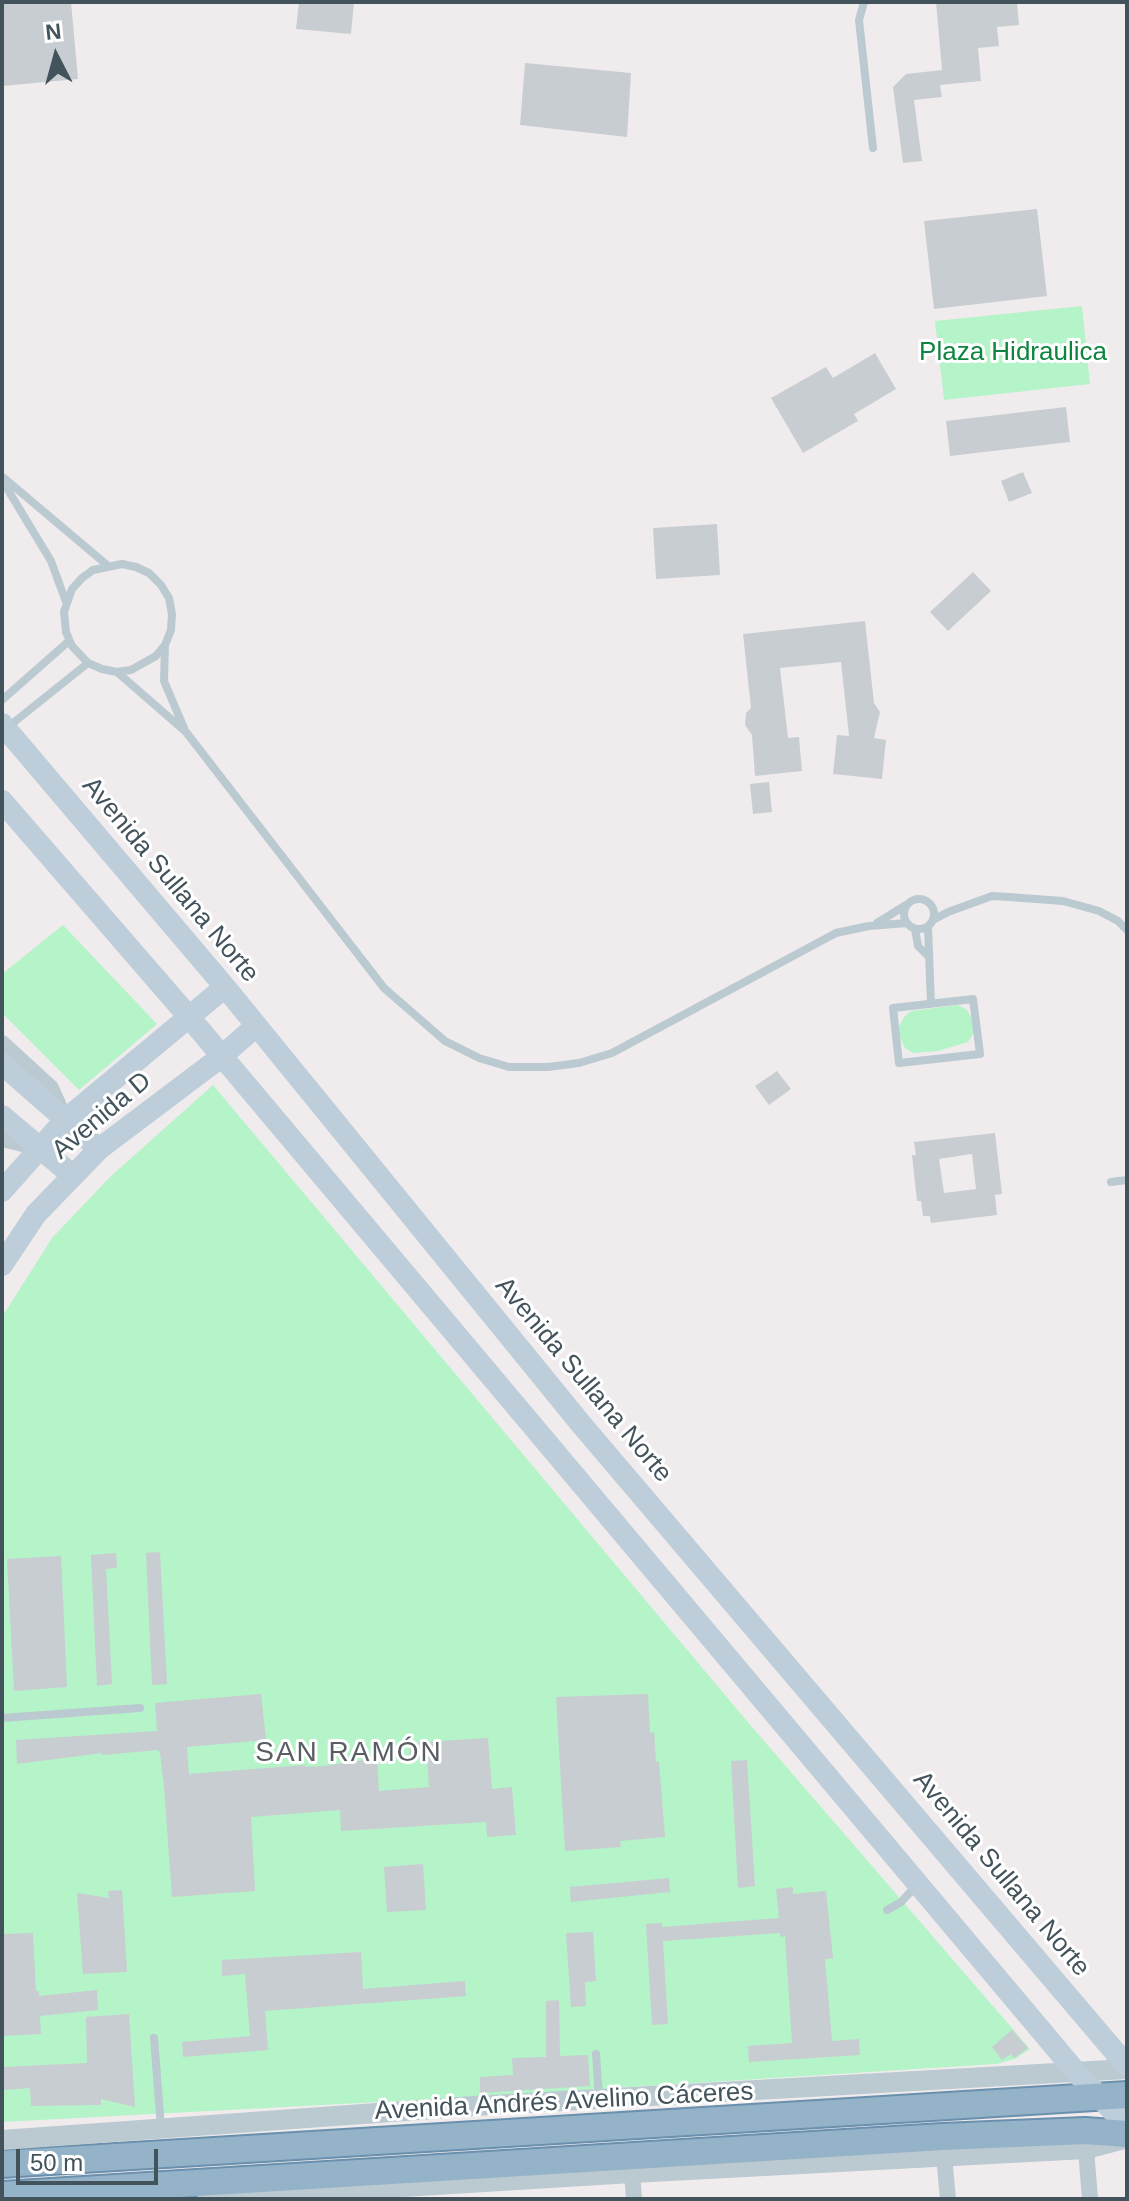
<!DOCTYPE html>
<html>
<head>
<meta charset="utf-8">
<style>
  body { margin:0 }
  #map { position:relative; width:1129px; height:2201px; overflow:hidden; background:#f0eced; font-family:Arial,sans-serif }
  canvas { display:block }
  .frame { position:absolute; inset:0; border:4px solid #43535c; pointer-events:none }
  .north { position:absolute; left:16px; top:16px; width:80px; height:80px; -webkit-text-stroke:6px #fff; paint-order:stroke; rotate:354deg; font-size:22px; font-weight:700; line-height:32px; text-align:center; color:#43535c }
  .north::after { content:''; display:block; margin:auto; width:28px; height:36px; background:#43535c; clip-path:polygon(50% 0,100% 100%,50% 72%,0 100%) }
  .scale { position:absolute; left:16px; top:2149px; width:142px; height:36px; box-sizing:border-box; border:4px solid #43535c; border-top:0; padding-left:10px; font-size:24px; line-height:28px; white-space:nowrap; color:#43535c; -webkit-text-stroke:6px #fff; paint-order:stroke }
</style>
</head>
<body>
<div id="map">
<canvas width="1129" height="2201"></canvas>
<div class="frame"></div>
<div class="north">N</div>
<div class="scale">50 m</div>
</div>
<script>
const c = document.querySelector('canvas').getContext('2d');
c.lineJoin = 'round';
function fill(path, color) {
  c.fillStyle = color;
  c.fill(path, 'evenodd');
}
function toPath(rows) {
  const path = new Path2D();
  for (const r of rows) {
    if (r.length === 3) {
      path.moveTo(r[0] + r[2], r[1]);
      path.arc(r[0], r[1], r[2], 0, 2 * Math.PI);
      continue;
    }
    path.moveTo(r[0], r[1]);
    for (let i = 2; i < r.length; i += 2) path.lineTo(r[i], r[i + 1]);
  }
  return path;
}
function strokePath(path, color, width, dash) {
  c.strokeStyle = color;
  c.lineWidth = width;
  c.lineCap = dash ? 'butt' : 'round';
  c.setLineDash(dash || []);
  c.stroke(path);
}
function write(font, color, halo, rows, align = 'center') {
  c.font = font + ' Arial,sans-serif';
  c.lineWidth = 6;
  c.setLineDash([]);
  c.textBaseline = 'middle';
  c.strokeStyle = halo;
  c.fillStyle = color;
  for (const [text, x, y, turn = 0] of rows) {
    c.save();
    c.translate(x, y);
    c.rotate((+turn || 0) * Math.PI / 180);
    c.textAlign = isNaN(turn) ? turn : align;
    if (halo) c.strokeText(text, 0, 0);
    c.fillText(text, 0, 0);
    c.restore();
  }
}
fill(toPath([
  [1082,306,1090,384,944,400,935,321],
  [63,925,157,1024,79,1090,2,1013,2,974],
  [958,1005,967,1010,973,1021,973,1034,968,1042,938,1051,913,1053,905,1048,900,1037,899,1027,904,1017,911,1011],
  [213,1085,746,1720,1030,2049,1015,2059,996,2064,473,2097,2,2122,2,1317,52,1238,110,1177]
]), '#b5f3c8');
fill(toPath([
  [2,2,71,2,78,79,2,86],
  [299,2,354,2,351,34,296,29],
  [936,2,1017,2,1019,25,997,27,999,46,978,48,981,81,940,85,942,97,914,100,922,161,903,163,893,87,906,74,942,70],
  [525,63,631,73,627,137,520,125],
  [1037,209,1047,296,934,309,924,221],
  [875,353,896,389,854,414,858,421,803,453,771,398,826,367,833,378],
  [1066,407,1070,442,950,456,946,421],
  [1023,472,1032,493,1009,502,1001,481],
  [717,524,720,575,656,579,653,528],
  [973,572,991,591,948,631,930,612],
  [865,621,874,703,880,712,874,738,886,740,882,779,833,774,837,735,849,736,841,662,780,668,788,738,799,737,802,771,755,776,752,735,745,725,746,713,751,708,743,634],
  [769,782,772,812,753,814,750,784],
  [777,1071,791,1089,769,1105,755,1086],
  [995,1133,1002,1194,995,1195,997,1215,931,1223,930,1216,923,1216,921,1201,917,1201,912,1155,916,1155,914,1142],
  [972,1154,976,1189,944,1193,939,1159],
  [160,1552,167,1684,152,1685,146,1553],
  [116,1553,117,1568,106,1569,112,1684,97,1686,91,1555],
  [61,1556,67,1687,14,1691,7,1559],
  [261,1694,266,1740,187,1747,189,1774,305,1765,305,1767,324,1766,377,1758,379,1791,429,1787,427,1758,410,1759,409,1743,488,1738,492,1789,512,1787,516,1835,487,1837,486,1822,341,1831,340,1810,251,1817,255,1891,172,1897,164,1787,160,1753,158,1750,102,1755,102,1753,17,1764,16,1740,157,1731,155,1703],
  [648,1694,650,1733,654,1732,656,1762,659,1762,665,1837,620,1841,621,1847,565,1851,556,1697],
  [747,1760,755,1886,738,1888,731,1761],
  [423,1864,426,1910,387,1912,384,1867],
  [669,1878,670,1892,571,1902,570,1887],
  [793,1887,793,1894,826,1891,833,1958,825,1959,832,2041,859,2039,860,2055,749,2062,748,2046,792,2043,785,1936,781,1937,780,1933,663,1941,668,2024,652,2025,646,1924,662,1923,662,1927,779,1918,776,1889],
  [122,1890,127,1972,83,1974,77,1893,109,1898,108,1891],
  [593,1932,596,1981,585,1982,586,2006,571,2007,566,1933],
  [33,1933,36,1991,39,1991,39,1996,97,1990,98,2010,40,2016,41,2034,2,2036,2,1934],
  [361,1952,363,1989,465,1981,466,1996,265,2011,268,2050,183,2057,182,2042,250,2036,245,1974,222,1976,222,1960],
  [559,2000,560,2056,588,2055,590,2086,480,2093,480,2077,513,2075,512,2058,546,2057,546,2001],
  [129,2014,135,2107,101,2099,101,2105,31,2106,30,2088,2,2090,2,2067,87,2063,86,2017],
  [1012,2030,1028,2048,1014,2058,1011,2054,1002,2060,992,2047]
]), '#c8cdd2');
const trunk = toPath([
  [2,2164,1127,2095],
  [2,2195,942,2137,1085,2131,1127,2134]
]);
strokePath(trunk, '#6a90ae', 30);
strokePath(toPath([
  [864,2,859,20,873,148],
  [4,478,107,565],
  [2,480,51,561,66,602],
  [165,645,156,656,131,670,117,672,102,669,88,663,72,646,66,632,64,612,72,589,82,578,93,570,122,564,136,567,149,573,161,585,169,598,172,614,171,630,165,645,164,681,184,728],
  [117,672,186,732,384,988,445,1041,479,1058,509,1067,548,1067,579,1063,612,1053,836,933,869,926,907,923],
  [2,700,69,641],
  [8,727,88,663],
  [919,914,15],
  [933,920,948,912,992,896,1009,897,1063,901,1099,911,1118,921,1127,930],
  [877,923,906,905],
  [928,927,931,1004],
  [915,929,918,946,927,955],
  [973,999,980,1054,899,1063,893,1008,973,999],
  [1111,1182,1127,1180],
  [2,1718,140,1708],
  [887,1910,901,1902,917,1885],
  [154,2038,161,2128],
  [596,2054,599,2097]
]), '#bbc9d1', 8);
strokePath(toPath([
  [2,1043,51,1088,63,1115],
  [2,1139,35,1147],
  [943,2145,948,2199],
  [1086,2149,1090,2199],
  [632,2173,634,2199]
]), '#bbc9d1', 16);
strokePath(toPath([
  [2,2140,474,2106,1127,2069],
  [207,2199,632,2173,1086,2149,1124,2139]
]), '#bbc9d1', 20);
strokePath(toPath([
  [2,724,225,987,581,1424,1127,2066],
  [2,801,189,1017,1076,2072,1127,2126],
  [2,1064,99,1149],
  [2,1116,72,1175],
  [2,1191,65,1120,225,987],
  [2,1265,36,1214,99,1149,221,1057,256,1026]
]), '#bdcdd9', 22);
strokePath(trunk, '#94b2c8', 26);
write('26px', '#0d853e', '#fff', [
  ["Plaza Hidraulica",1013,353]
]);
write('26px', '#43535c', '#fff', [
  ["Avenida Sullana Norte",170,880,50],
  ["Avenida D",102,1116,-40],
  ["Avenida Sullana Norte",583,1380,50],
  ["Avenida Sullana Norte",1001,1874,50],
  ["Avenida Andrés Avelino Cáceres",564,2102,-3]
]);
c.letterSpacing = '2px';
write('28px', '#595e63', '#fff', [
  ["SAN RAMÓN",349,1753]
]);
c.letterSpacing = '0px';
</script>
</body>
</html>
